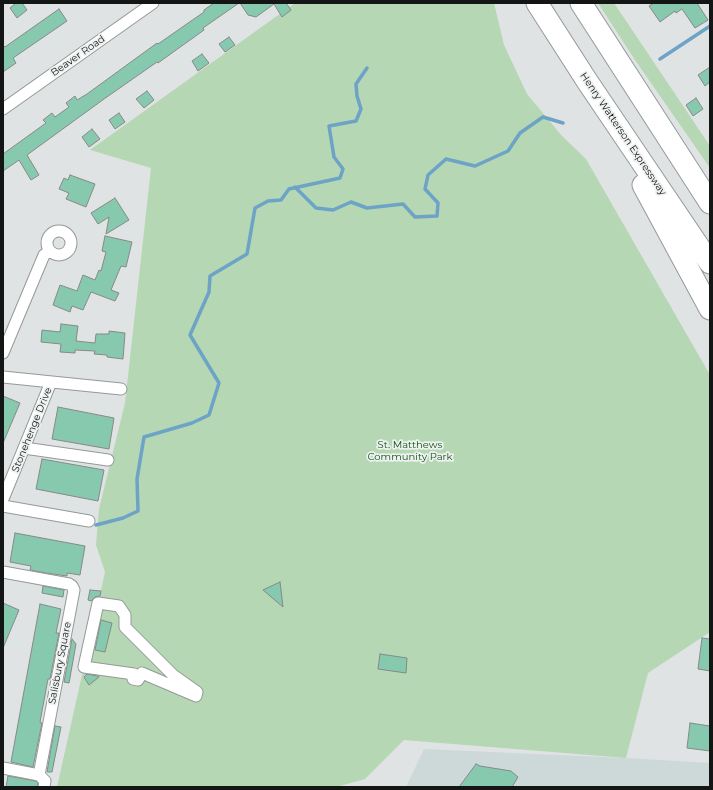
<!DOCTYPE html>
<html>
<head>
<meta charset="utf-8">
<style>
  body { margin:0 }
  #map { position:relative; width:713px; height:790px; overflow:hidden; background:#e0e3e3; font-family:Montserrat,sans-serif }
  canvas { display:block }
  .frame { position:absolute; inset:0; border:4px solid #141515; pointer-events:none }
</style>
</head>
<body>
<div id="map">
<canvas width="713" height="790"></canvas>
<div class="frame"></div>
</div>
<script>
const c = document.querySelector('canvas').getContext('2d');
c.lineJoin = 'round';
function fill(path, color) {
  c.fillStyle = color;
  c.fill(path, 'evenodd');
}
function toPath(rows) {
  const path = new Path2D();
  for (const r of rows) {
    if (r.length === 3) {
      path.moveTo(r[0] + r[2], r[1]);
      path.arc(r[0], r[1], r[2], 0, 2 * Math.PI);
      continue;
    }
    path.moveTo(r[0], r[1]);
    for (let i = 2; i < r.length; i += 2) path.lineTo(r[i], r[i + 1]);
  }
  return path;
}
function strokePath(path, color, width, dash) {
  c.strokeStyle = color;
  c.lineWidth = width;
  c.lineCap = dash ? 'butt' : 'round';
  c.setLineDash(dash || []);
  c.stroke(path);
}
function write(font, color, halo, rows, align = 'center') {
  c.font = font + ' Montserrat,sans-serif';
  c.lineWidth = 3.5;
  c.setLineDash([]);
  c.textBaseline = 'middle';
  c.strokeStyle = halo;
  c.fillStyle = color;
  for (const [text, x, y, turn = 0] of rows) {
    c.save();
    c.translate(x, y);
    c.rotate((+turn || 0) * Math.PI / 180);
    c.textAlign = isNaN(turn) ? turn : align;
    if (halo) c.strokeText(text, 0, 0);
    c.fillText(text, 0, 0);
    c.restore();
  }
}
fill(toPath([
  [424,749,626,758,710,763,710,787,406,787]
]), '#ccd9d8');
fill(toPath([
  [295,3,494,3,504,45,527,94,562,136,586,159,710,375,710,632,648,673,626,758,404,740,365,779,336,787,57,787,105,572,96,545,99,509,125,403,151,168,90,150],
  [598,3,614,3,710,146,710,168,635,60]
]), '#b5d7b4');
strokePath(toPath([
  [660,59,710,26],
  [295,187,316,208,333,210,351,202,367,208,403,204,415,217,437,216,438,203,425,189,428,175,446,159,475,166,508,151,520,133,543,117,563,123],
  [96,525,123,518,138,511,137,479,144,437,192,423,209,415,219,383,190,335,209,292,210,276,247,254,255,208,268,201,281,200,289,189,340,178,343,169,334,157,329,126,356,121,361,109,357,96,356,84,367,68]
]), '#6da3c6', 3.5);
const building = toPath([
  [16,3,22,3,27,10,17,18,10,8,16,3],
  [214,3,239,3,203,28,204,30,158,63,157,62,104,99,27,155,39,175,31,180,19,160,3,171,3,154,46,123,43,120,52,113,55,117,69,107,66,103,75,96,77,100,87,94,157,43,158,44,204,12,204,10,214,3],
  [240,3,286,3,291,10,282,17,274,4,256,17,248,15,240,3],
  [654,3,697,3,708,20,695,28,682,9,676,13,675,11,660,22,649,6,654,3],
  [59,9,67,21,13,58,16,63,3,72,3,45,5,47,59,9],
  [229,37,235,45,225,52,219,44,229,37],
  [202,54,209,63,198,71,192,61,202,54],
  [710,67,710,82,705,86,698,75,710,67],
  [147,91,154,100,144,108,136,99,147,91],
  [696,98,703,109,693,116,686,105,696,98],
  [119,113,125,122,115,129,109,120,119,113],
  [92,129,100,139,89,147,82,137,92,129],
  [70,175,95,184,86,207,66,199,69,193,59,189,64,178,68,180,70,175],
  [115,198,129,220,106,234,109,217,98,224,91,213,115,198],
  [105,236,132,242,126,267,121,266,111,290,119,293,115,301,91,292,83,310,72,306,70,312,53,305,60,285,77,291,83,275,95,280,99,270,101,271,106,252,102,251,105,236],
  [61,324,78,326,76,341,95,343,96,334,109,334,109,331,125,333,123,359,107,357,107,355,94,354,95,351,75,350,75,353,60,352,61,344,41,342,42,330,60,332,61,324],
  [3,396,20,403,3,443,3,396],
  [58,407,114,418,109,449,52,439,58,407],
  [42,459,104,470,98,501,36,489,42,459],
  [15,533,85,546,80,575,67,573,67,576,46,573,30,570,31,566,10,562,15,533],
  [280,582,283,607,263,590,280,582],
  [43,586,64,590,63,597,42,593,43,586],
  [90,590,101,591,100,596,95,597,91,601,88,600,90,590],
  [3,603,19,610,3,648,3,603],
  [40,604,61,609,56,633,59,633,50,679,48,679,40,722,42,723,33,767,11,762,40,604],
  [101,620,112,623,105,652,95,650,101,620],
  [702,638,710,639,710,671,698,669,702,638],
  [72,639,76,644,69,683,64,682,72,639],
  [380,654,407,658,406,673,378,669,380,654],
  [87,674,98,676,99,677,89,685,84,677,87,674],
  [690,723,710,726,710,751,687,748,690,723],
  [55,726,61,727,52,772,47,772,55,726],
  [476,764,480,766,511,771,518,777,512,787,459,787,476,764],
  [8,776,36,781,38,783,37,787,6,787,8,776]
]);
fill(building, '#87c9ae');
strokePath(building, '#868988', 1);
const street = toPath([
  [3,109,153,3],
  [59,243,12],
  [3,353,44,255,50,251],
  [3,377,121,389],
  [24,448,108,460],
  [3,499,51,382],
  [3,506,89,521],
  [3,572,69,584,72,586,74,590,39,775,3,768],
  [98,603,119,606,125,615,125,627,173,675,197,692,196,696,142,673,138,680,133,679,134,674,84,667,98,603],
  [39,775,45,781,44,787]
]);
const highway = toPath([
  [537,3,587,81,710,263],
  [581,3,710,203],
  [643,185,710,309]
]);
strokePath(street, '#959999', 13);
strokePath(highway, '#959999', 23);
strokePath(street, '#fff', 11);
strokePath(highway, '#fff', 21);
write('10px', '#141515', '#edf1f0', [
  ["Beaver Road",78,56,-35],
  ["Henry Watterson Expressway",623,134,56],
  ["Stonehenge Drive",32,430,-68],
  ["Salisbury Square",60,663,-79]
]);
write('10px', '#135017', '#edf1f0', [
  ["St. Matthews",410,445],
  ["Community Park",410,457]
]);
</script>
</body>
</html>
